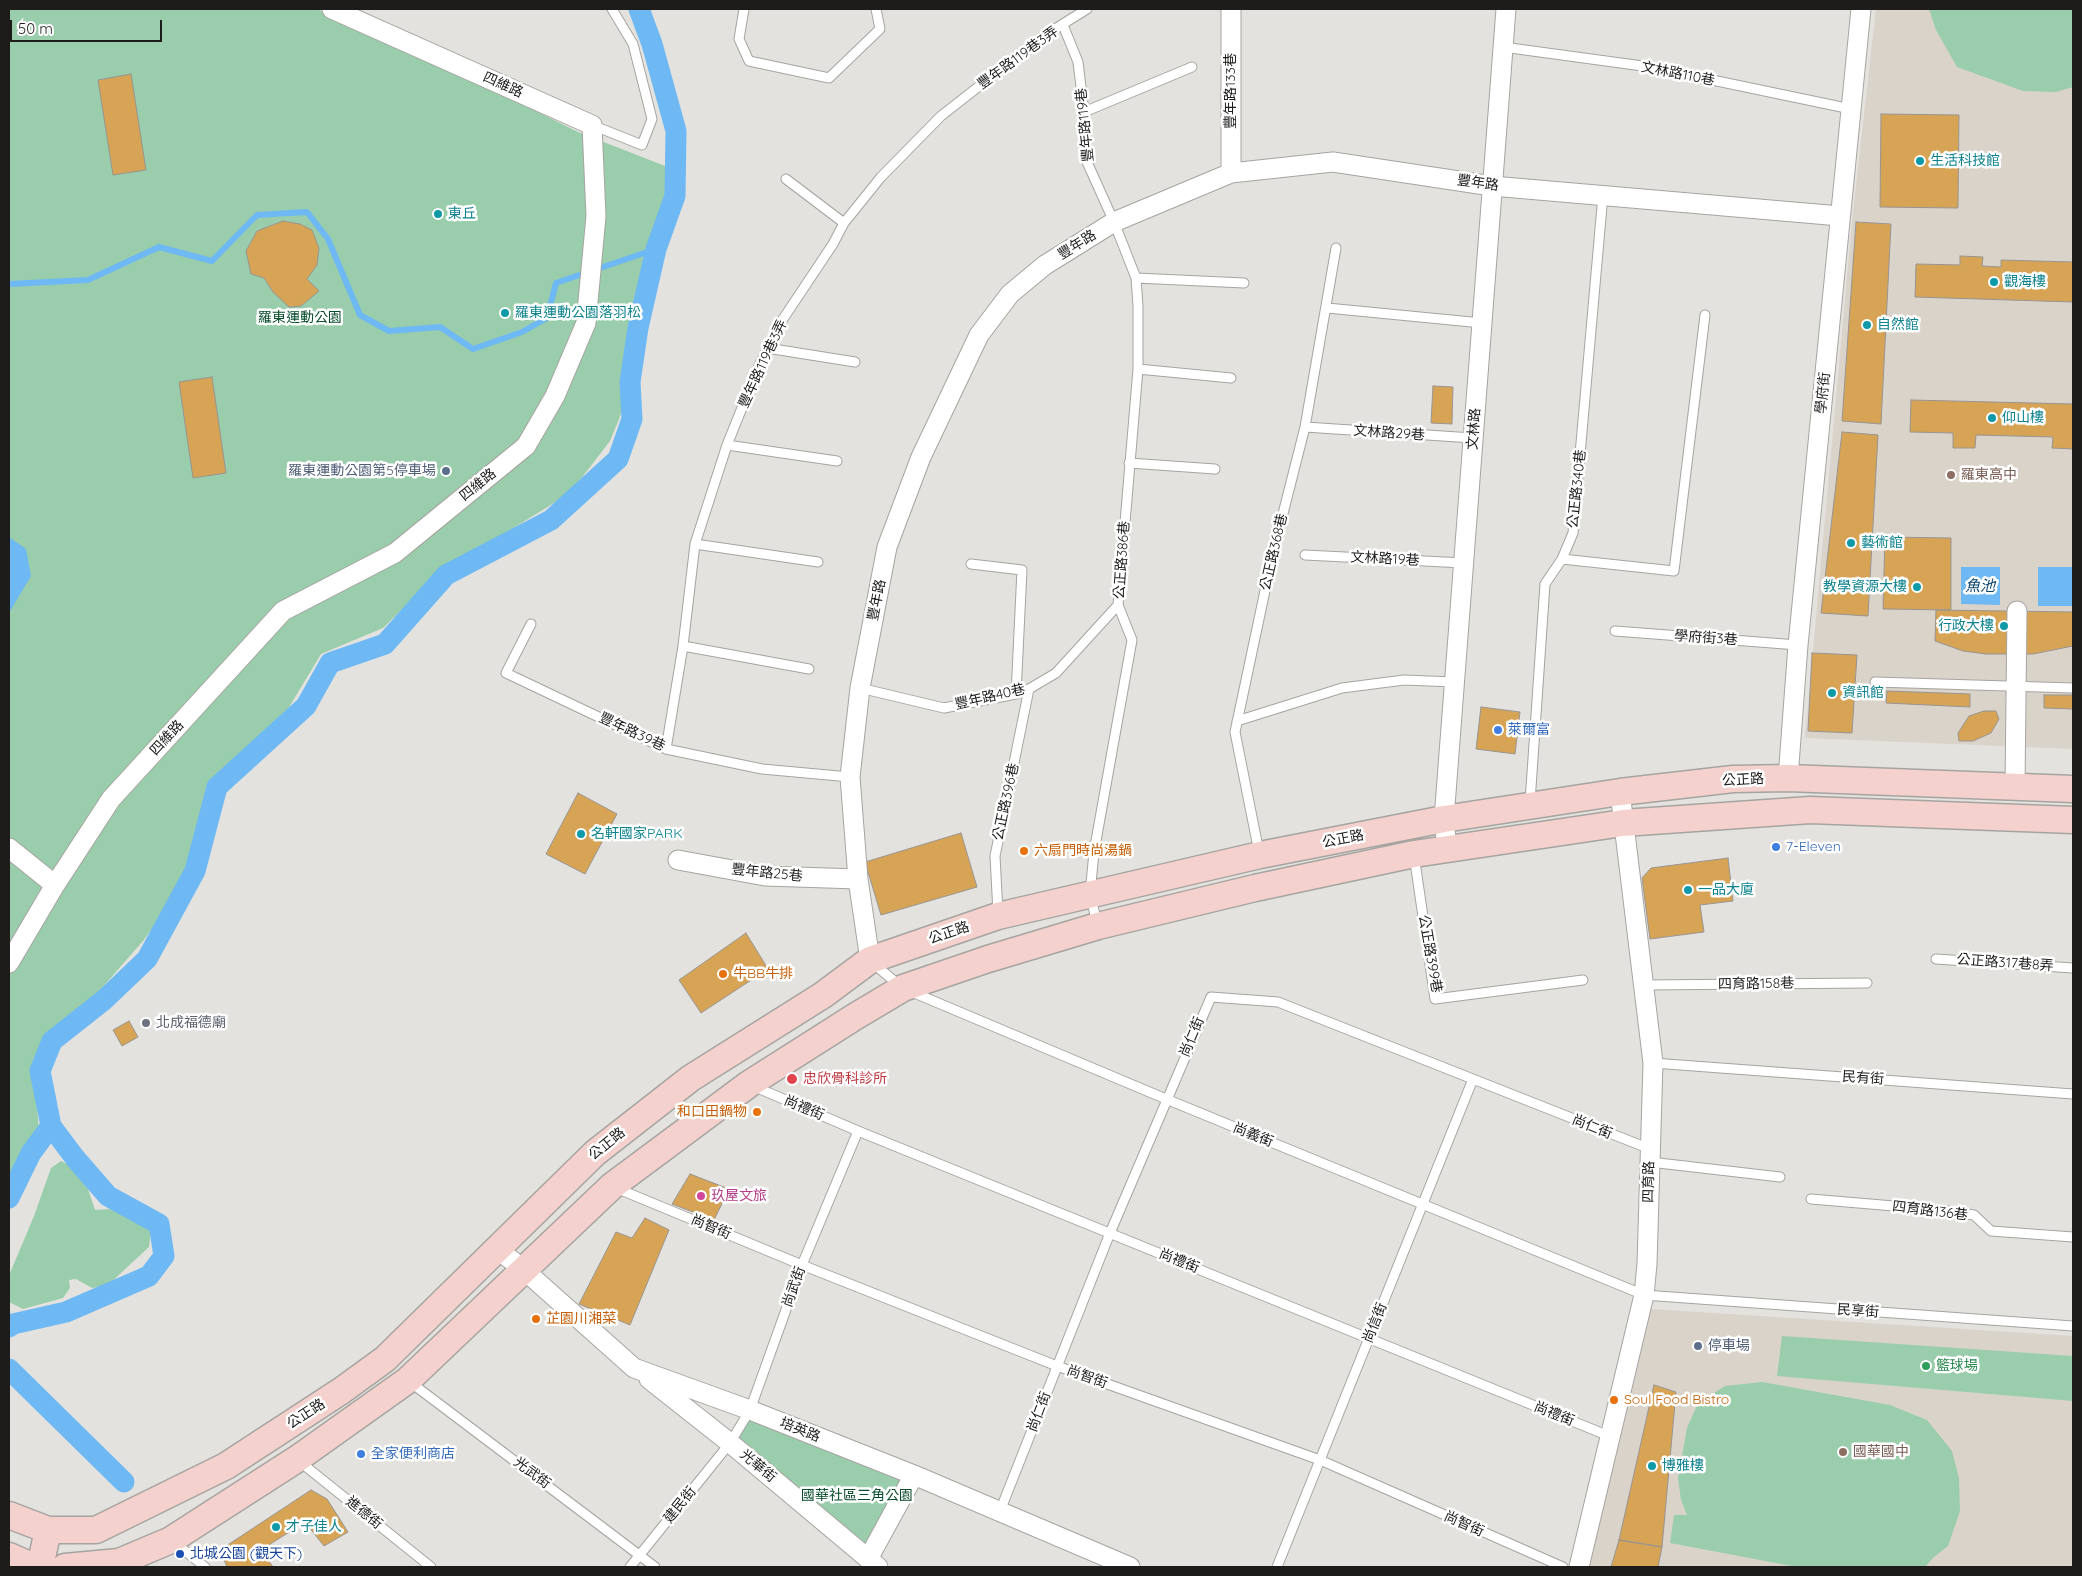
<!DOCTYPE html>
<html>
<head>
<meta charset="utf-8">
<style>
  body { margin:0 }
  #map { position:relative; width:2082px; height:1576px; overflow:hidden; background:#e4e2de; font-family:Quicksand,sans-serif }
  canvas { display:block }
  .frame { position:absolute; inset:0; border:10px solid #1d1c1b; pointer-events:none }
  .scale { position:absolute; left:10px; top:20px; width:152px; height:22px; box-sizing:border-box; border:2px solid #1d1c1b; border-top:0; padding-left:6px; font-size:15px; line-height:18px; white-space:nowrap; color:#1d1c1b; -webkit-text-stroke:4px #fff; paint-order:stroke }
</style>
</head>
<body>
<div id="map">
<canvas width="2082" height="1576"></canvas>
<div class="frame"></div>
<div class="scale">50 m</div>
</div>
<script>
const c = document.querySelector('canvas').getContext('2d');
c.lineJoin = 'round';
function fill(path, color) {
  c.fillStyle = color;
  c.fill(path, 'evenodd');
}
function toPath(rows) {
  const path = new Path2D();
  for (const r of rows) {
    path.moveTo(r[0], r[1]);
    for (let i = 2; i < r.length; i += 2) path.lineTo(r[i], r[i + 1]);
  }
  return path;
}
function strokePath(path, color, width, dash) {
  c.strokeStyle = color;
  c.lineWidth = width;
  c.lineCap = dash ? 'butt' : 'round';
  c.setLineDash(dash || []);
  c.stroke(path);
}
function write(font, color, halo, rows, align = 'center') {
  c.font = font + ' Quicksand,"Noto Sans TC",sans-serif';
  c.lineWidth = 5;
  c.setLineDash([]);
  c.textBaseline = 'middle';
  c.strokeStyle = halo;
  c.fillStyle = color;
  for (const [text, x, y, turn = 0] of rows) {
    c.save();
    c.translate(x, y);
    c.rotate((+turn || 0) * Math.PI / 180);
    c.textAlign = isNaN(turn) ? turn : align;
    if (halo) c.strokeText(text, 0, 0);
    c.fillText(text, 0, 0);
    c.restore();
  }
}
fill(toPath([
  [1876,9,2073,9,2073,749,1805,738,1853,211],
  [1651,1309,2073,1336,2073,1567,1580,1567]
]), '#dad3ca');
fill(toPath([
  [9,9,317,9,405,46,578,132,678,171,649,256,637,375,610,441,570,493,436,576,383,628,321,654,276,729,214,799,184,884,143,941,80,1013,33,1059,39,1131,9,1206],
  [1929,9,2073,9,2073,87,2056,92,2023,91,1957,67,1936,30],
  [61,1161,75,1168,88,1189,95,1210,110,1209,136,1218,151,1230,149,1247,108,1285,92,1288,76,1279,69,1280,70,1288,63,1298,23,1309,9,1302,10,1273,34,1216,51,1168],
  [1782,1336,2073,1356,2073,1401,1777,1376],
  [1762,1382,1890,1405,1927,1420,1952,1451,1959,1478,1960,1511,1948,1546,1934,1557,1925,1567,1797,1567,1670,1543,1674,1515,1687,1515,1681,1500,1678,1478,1687,1428,1698,1403,1725,1386],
  [750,1410,914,1475,868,1559,730,1443]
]), '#9acdab');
fill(toPath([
  [9,537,26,549,31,576,9,613],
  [1961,567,2000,567,2000,605,1961,604],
  [2038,567,2073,567,2073,606,2038,606]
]), '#6eb9f4');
strokePath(toPath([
  [9,284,88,280,159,247,212,261,257,215,307,212,328,239,360,315,389,331,440,327,473,349,522,332,547,318,556,283,656,249]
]), '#6eb9f4', 6);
strokePath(toPath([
  [9,1198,31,1153,51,1126],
  [9,1327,13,1324,66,1312,149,1276,164,1256,159,1224,108,1196,75,1158,51,1126,40,1071,52,1041,104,1000,147,959,195,871,217,787,306,706,330,663,385,644,446,575,551,520,618,459,632,419,630,382,638,328,656,249,675,196,676,131,652,44,639,9],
  [9,1369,124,1482]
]), '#6eb9f4', 21);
const building = toPath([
  [131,74,146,170,113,175,98,80,131,74],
  [1881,114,1959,115,1958,208,1880,207,1881,114],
  [283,221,300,224,312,230,319,248,317,265,307,279,319,291,301,306,289,307,273,292,264,278,251,274,246,251,257,231,283,221],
  [1856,222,1891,224,1881,424,1842,421,1856,222],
  [1960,256,1983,257,1982,266,2001,267,2001,260,2073,262,2073,302,1915,297,1916,264,1960,265,1960,256],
  [212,377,226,473,193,478,179,382,212,377],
  [1433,386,1453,387,1452,424,1431,423,1433,386],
  [1911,400,2073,404,2073,449,2052,448,2053,437,1976,435,1975,448,1953,448,1953,433,1910,432,1911,400],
  [1842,432,1878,435,1868,616,1821,613,1842,432],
  [1885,537,1951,538,1951,610,1883,609,1885,537],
  [1936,610,2073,612,2073,646,2033,654,1986,654,1963,651,1935,641,1936,610],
  [1812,653,1857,655,1852,733,1808,731,1812,653],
  [1887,691,1970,694,1970,707,1886,703,1887,691],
  [2044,695,2073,695,2073,709,2044,708,2044,695],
  [1481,707,1520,712,1515,754,1476,749,1481,707],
  [1984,711,1996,711,1999,719,1991,733,1973,741,1959,741,1958,733,1969,716,1984,711],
  [578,793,617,814,585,874,546,854,578,793],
  [961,833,977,887,881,915,865,862,961,833],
  [1728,858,1733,901,1700,905,1704,932,1650,939,1642,878,1651,868,1728,858],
  [746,933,768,969,701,1013,679,980,746,933],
  [129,1021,138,1037,122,1046,113,1030,129,1021],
  [690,1174,729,1189,714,1220,672,1204,690,1174],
  [645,1218,669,1230,630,1325,579,1304,616,1232,632,1238,645,1218],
  [1654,1385,1676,1392,1662,1547,1619,1540,1654,1385],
  [311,1490,327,1499,348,1532,324,1546,305,1522,261,1550,273,1567,227,1567,224,1560,226,1546,311,1490],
  [1619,1540,1662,1547,1658,1567,1611,1567,1619,1540]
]);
fill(building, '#d7a456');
strokePath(building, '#979592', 1);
const lane = toPath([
  [744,9,739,39,749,61,829,78,880,29,876,9],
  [1063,25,1078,62,1084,112,1087,162,1114,222,1136,278,1138,306,1138,369,1118,605,1132,640,1094,852,1090,894,1097,923],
  [1503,47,1650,67,1851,109],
  [1084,112,1192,67],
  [592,125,642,145,652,119,633,44,612,9],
  [786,179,844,223],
  [1136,278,1244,283],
  [1327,308,1482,323],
  [767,348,855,362],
  [1138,369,1231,378],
  [1305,427,1473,438],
  [727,445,837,461],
  [1129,463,1215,469],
  [695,544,818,562],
  [1305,555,1464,563],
  [1562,559,1674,571,1705,315],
  [971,564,1022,570,1016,694],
  [531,624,506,673,666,749,762,769,850,777],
  [1615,631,1798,645],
  [683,646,809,669],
  [1875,682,2073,688],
  [860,688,944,708,1016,694,1029,689,1056,673,1118,605],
  [1237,721,1342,688,1404,680,1454,682],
  [666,749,683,646,695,544,727,445,758,368,779,325,833,244,844,223,881,177,941,116,1042,37,1087,9],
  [1530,802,1545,584,1562,559,1573,533,1603,195],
  [1259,852,1235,732,1273,553,1305,427,1336,248],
  [1414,855,1435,999,1583,980],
  [998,913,995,856,1029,689],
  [1936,959,2073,968],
  [874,964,900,986],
  [1645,985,1867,983],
  [912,992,1166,1099,1644,1295,2073,1326],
  [1653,1063,2073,1094],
  [753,1086,858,1131,1609,1436],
  [1650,1162,1780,1177],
  [616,1188,802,1265,1057,1366,1320,1460,1563,1567],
  [1811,1199,1941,1210,1974,1215,1991,1231,2073,1237],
  [410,1382,655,1567],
  [299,1461,431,1567],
  [1000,1511,1110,1233,1211,997,1278,1002,1650,1149],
  [174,1542,205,1567],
  [630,1567,730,1443,750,1410,802,1265,858,1131],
  [1277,1567,1473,1079]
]);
const street = toPath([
  [1231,173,1231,9],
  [1788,778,1798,645,1861,9],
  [2015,786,2017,611],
  [9,848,55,885],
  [1447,849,1444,819,1506,9],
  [678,860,765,876,858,879],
  [870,960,858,879,850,777,860,688,887,547,921,457,979,335,1010,294,1045,265,1114,222,1231,173,1333,162,1492,186,1840,216],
  [9,963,55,885,111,799,283,611,395,553,526,446,555,396,586,323,596,216,592,125,332,9],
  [497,1249,523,1269,634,1368,750,1410,914,1475,1130,1567],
  [649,1379,730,1443,878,1567],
  [868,1559,914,1475],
  [1579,1567,1644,1295,1647,1264,1653,1063,1620,792]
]);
const secondary = toPath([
  [9,1515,48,1530,96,1530,226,1466,341,1391,385,1359,595,1153,691,1078,823,995,870,960,998,916,1260,855,1444,819,1620,792,1733,779,1788,778,2073,789],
  [9,1556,34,1567],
  [40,1567,48,1530],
  [65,1567,119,1562,171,1540,297,1459,408,1380,612,1186,749,1084,856,1016,903,988,988,959,1098,926,1255,888,1414,854,1623,823,1810,810,2073,820]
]);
strokePath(lane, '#a6a4a1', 11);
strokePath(street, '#a6a4a1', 21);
strokePath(secondary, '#a6a4a1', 29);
strokePath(lane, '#fff', 9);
strokePath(street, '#fff', 19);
strokePath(secondary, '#f4d1cc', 26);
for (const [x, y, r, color] of [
  [1920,161,5,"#0f9aa8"],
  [438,214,5,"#0f9aa8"],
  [1994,282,5,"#0f9aa8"],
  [505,313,5,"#0f9aa8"],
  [1867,325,5,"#0f9aa8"],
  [1992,418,5,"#0f9aa8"],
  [446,471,5,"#5c6f8a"],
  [1951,475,5,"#8d6e63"],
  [1851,543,5,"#0f9aa8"],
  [1917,587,5,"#0f9aa8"],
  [2004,626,5,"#0f9aa8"],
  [1832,693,5,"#0f9aa8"],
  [1498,730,5,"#3f7fe0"],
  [581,834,5,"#0f9aa8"],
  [1776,847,5,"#3f7fe0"],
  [1024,851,5,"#e8710a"],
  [1688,890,5,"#0f9aa8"],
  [723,974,5,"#e8710a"],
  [146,1023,5,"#6b7280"],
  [792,1079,6,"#e0444e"],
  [757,1112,5,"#e8710a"],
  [701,1196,5,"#d1479c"],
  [536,1319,5,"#e8710a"],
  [1698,1346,5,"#5c6f8a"],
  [1926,1366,5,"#2e9e5b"],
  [1614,1400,5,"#e8710a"],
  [1843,1452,5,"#8d6e63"],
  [361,1454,5,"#3f7fe0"],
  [1652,1466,5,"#0f9aa8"],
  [276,1527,5,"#0f9aa8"],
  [180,1554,5,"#1a4fb4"]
]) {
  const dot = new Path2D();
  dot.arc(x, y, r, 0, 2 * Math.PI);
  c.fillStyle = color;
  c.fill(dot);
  strokePath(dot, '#fff', 2);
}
write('14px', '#1d1c1b', '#fff', [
  ["豐年路119巷3弄",1018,58,-36],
  ["文林路110巷",1678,74,11],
  ["四維路",503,85,24],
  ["豐年路133巷",1231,91,-90],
  ["豐年路119巷",1085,125,-96],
  ["豐年路",1478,183,8],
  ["豐年路",1077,245,-32],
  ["豐年路119巷3弄",763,364,-65],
  ["學府街",1823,393,-84],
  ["文林路",1474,429,-86],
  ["文林路29巷",1389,433,4],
  ["四維路",478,485,-39],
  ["公正路340巷",1577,489,-84],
  ["公正路368巷",1274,552,-77],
  ["文林路19巷",1385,559,3],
  ["公正路386巷",1122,560,-86],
  ["豐年路",877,600,-79],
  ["學府街3巷",1706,638,4],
  ["豐年路40巷",990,697,-13],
  ["豐年路39巷",632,732,25],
  ["四維路",167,738,-47],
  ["公正路",1743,780,-3],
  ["公正路396巷",1006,802,-78],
  ["公正路",1343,839,-11],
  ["豐年路25巷",767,873,6],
  ["公正路",949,933,-19],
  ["公正路399巷",1430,954,80],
  ["公正路317巷8弄",2005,963,4],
  ["四育路158巷",1756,984,-1],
  ["尚仁街",1192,1037,-67],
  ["民有街",1863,1078,4],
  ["尚禮街",804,1108,23],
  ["尚仁街",1592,1127,22],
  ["尚義街",1253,1135,22],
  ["公正路",607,1144,-39],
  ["四育路",1649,1182,-89],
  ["四育路136巷",1930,1211,7],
  ["尚智街",711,1227,23],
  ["尚禮街",1179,1261,22],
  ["尚武街",794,1287,-70],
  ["民享街",1858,1311,4],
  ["尚信街",1375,1323,-68],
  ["尚智街",1087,1377,20],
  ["尚仁街",1039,1412,-69],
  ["公正路",306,1414,-33],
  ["尚禮街",1554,1414,22],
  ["培英路",800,1430,22],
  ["光華街",758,1466,40],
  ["光武街",532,1473,37],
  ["建民街",680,1505,-51],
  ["進德街",364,1513,39],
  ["尚智街",1464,1524,24]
]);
write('14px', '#0d838f', '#fff', [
  ["生活科技館",1930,161],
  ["東丘",448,214],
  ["觀海樓",2004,282],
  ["羅東運動公園落羽松",515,313],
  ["自然館",1877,325],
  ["仰山樓",2002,418],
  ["藝術館",1861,543],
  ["教學資源大樓",1907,587,"right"],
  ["行政大樓",1994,626,"right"],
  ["資訊館",1842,693],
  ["名軒國家PARK",591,834],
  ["一品大廈",1698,890],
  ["博雅樓",1662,1466],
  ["才子佳人",286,1527]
], 'left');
write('14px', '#084c2b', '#fff', [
  ["羅東運動公園",300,318],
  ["國華社區三角公園",857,1496]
]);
write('14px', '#4e5e75', '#fff', [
  ["羅東運動公園第5停車場",436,471],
  ["停車場",1708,1346,"left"]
], 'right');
write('14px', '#785e54', '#fff', [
  ["羅東高中",1961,475],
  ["國華國中",1853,1452]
], 'left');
write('14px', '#366cbe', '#fff', [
  ["萊爾富",1508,730],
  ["7-Eleven",1786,847],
  ["全家便利商店",371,1454]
], 'left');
write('14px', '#c56008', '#fff', [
  ["六扇門時尚湯鍋",1034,851],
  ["牛BB牛排",733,974],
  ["和口田鍋物",747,1112,"right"],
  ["芷園川湘菜",546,1319],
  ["Soul Food Bistro",1624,1400]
], 'left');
write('14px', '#5b616d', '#fff', [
  ["北成福德廟",156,1023]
], 'left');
write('14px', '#be3a42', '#fff', [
  ["忠欣骨科診所",803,1079]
], 'left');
write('14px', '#b23c85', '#fff', [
  ["玖屋文旅",711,1196]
], 'left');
write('14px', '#27864d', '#fff', [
  ["籃球場",1936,1366]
], 'left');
write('14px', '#164399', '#fff', [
  ["北城公園 (觀天下)",190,1554]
], 'left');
write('italic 15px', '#074369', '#fff', [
  ["魚池",1980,586]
]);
</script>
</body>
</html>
